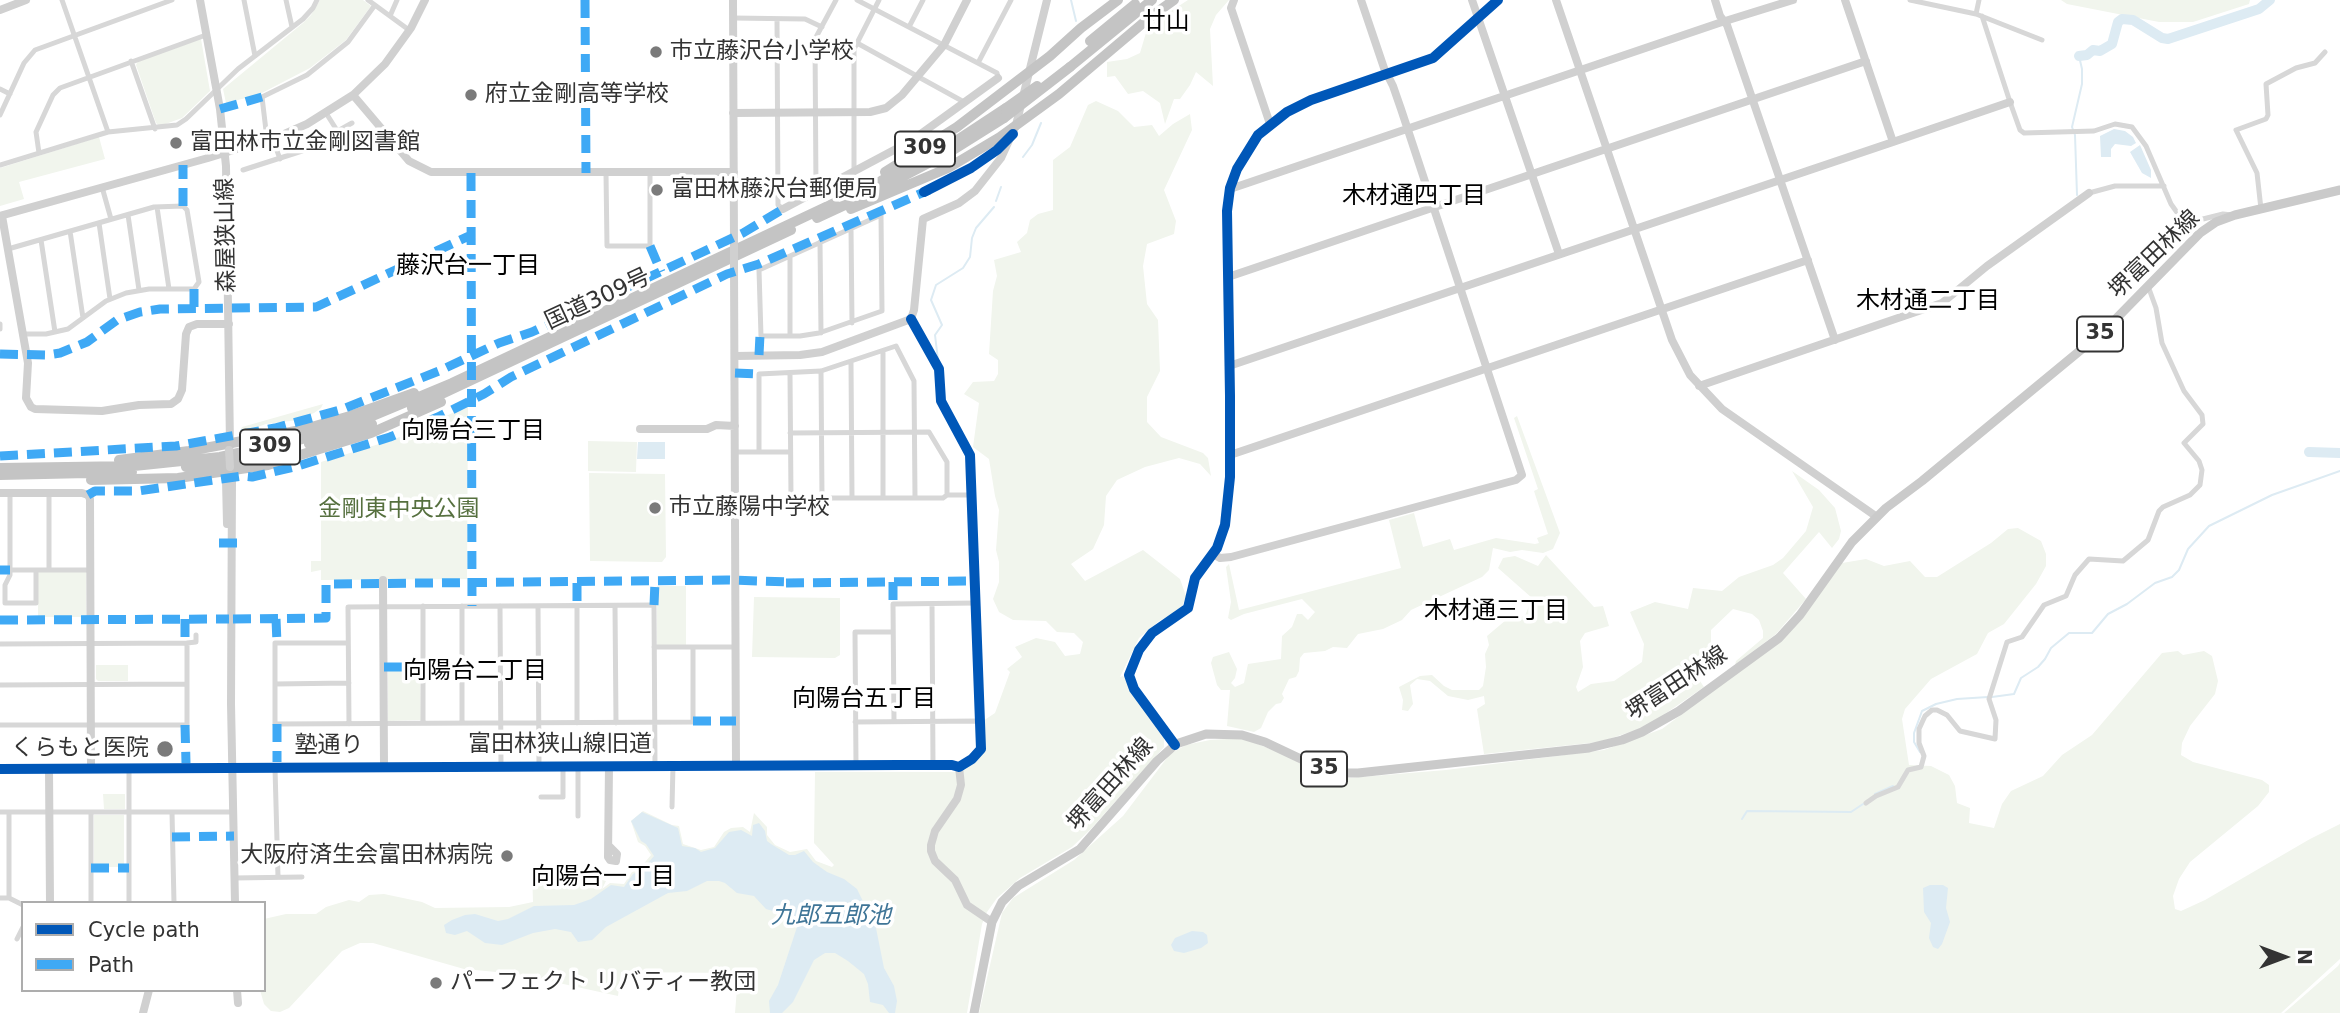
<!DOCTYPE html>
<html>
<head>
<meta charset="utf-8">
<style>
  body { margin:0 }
  #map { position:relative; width:2340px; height:1013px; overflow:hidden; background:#fff; font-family:"DejaVu Sans",sans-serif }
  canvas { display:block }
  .legend { position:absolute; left:21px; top:901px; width:245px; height:91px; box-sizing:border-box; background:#fff; border:2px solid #adadad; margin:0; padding:9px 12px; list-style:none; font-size:21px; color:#333 }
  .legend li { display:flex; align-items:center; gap:14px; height:35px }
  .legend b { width:35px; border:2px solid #adadad }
  .north { position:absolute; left:2249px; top:922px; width:70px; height:70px; -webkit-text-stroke:5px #fff; paint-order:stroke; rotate:90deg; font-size:19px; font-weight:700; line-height:28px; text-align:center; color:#333 }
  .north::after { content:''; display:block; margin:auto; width:24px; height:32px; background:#333; clip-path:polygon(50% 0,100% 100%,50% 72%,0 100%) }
</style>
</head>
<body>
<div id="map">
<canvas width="2340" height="1013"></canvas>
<ul class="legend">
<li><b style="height:9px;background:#0057b8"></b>Cycle path</li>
<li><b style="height:9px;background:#3fa9f5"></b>Path</li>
</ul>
<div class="north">N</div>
</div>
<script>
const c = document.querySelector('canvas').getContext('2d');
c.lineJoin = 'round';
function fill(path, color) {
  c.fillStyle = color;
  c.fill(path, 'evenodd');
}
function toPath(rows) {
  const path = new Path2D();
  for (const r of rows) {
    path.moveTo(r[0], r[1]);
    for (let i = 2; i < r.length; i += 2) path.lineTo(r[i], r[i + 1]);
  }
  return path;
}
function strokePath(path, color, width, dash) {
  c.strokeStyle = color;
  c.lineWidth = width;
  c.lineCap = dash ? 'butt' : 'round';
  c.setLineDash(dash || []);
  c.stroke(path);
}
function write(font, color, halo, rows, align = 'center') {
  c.font = font + ' "DejaVu Sans","Noto Sans JP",sans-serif';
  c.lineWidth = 7;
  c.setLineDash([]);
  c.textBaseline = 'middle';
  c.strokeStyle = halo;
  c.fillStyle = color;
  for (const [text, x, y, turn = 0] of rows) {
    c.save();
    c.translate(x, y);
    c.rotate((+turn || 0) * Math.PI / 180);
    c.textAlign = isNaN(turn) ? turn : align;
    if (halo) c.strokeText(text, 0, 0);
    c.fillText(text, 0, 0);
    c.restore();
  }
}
fill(toPath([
  [320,0,363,0,371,6,346,40,310,68,258,95,226,103,223,89,303,23,311,15],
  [1188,0,1229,0,1216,15,1210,29,1213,86,1196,72,1190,85,1180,99,1174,99,1165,124,1160,103,1143,91,1128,94,1115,76,1107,77,1107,62,1127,59,1140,53,1148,26],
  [2061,0,2250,0,2249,4,2193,22,2159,22,2067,4],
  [201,39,210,91,182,118,160,126,156,123,136,65,138,61],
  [1096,101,1118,111,1134,127,1152,125,1159,136,1173,124,1190,114,1192,130,1164,190,1176,221,1174,234,1147,244,1143,266,1147,304,1158,320,1160,371,1147,397,1147,422,1161,437,1203,453,1208,458,1211,476,1200,464,1179,458,1145,467,1117,480,1106,496,1104,525,1093,549,1071,564,1085,581,1143,550,1180,579,1186,596,1181,609,1159,621,1139,638,1120,677,1123,676,1160,732,1164,737,1164,747,1090,830,1072,847,1020,878,997,898,987,912,982,924,967,1013,735,1013,738,976,734,973,621,972,618,996,518,974,464,969,373,943,360,943,342,951,289,1008,280,1012,271,1011,264,1004,260,990,264,990,264,919,286,914,316,914,326,907,349,900,359,902,369,895,384,894,422,902,435,908,509,907,533,902,532,870,538,869,544,873,555,887,565,887,572,876,592,877,606,881,602,889,610,883,624,884,632,872,641,867,651,855,645,846,638,842,631,821,643,811,672,825,679,826,683,844,701,850,714,847,724,832,731,828,743,827,750,832,754,813,767,827,767,835,775,845,790,852,807,849,816,861,832,867,834,865,814,843,815,772,954,772,964,769,984,750,983,721,995,713,1010,672,1007,669,1022,657,1015,647,1036,638,1055,642,1065,656,1080,654,1083,642,1074,633,1057,632,1046,621,1013,620,999,612,993,599,999,582,999,562,996,550,999,510,995,496,989,459,973,447,979,403,964,394,973,382,994,381,998,374,998,360,989,354,993,291,997,276,994,260,1021,252,1017,242,1027,233,1030,220,1038,214,1053,210,1053,160,1070,147,1088,105],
  [99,137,105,159,19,182,24,199,0,206,0,168],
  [323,404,321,408,314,413,298,420,266,424,243,432,240,431,242,427],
  [468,406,467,579,321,580,321,570,311,572,311,561,321,561,321,462,395,439],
  [1517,416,1560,533,1553,549,1543,553,1522,550,1510,552,1493,548,1489,570,1482,577,1411,610,1402,620,1383,629,1358,634,1347,648,1333,647,1325,651,1304,653,1300,658,1299,671,1296,677,1289,679,1282,694,1284,698,1281,703,1276,704,1268,712,1261,728,1254,732,1227,726,1230,690,1221,690,1217,685,1211,663,1213,657,1229,652,1237,669,1235,678,1231,683,1235,687,1244,683,1248,664,1281,659,1282,636,1292,627,1297,614,1302,614,1308,620,1315,612,1302,599,1244,614,1231,620,1228,618,1231,602,1226,567,1229,564,1239,610,1401,568,1389,520,1414,513,1423,547,1450,539,1454,550,1496,538,1535,544,1539,543,1537,538,1548,534,1534,491,1538,489,1514,418],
  [588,441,637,442,636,472,588,471],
  [1792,471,1819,490,1835,508,1841,531,1839,539,1832,548,1819,532,1783,573,1806,599,1776,634,1735,665,1736,661,1763,638,1763,631,1759,620,1752,614,1733,609,1711,630,1711,646,1698,678,1704,687,1656,720,1636,730,1600,742,1484,754,1477,709,1485,704,1484,696,1468,700,1448,696,1430,681,1417,679,1410,685,1413,704,1408,711,1402,710,1403,700,1399,687,1420,676,1432,675,1444,686,1452,690,1479,690,1483,686,1486,667,1485,654,1489,645,1487,636,1506,620,1525,616,1532,598,1498,568,1503,558,1515,556,1538,566,1546,555,1594,607,1603,606,1609,626,1585,633,1580,641,1583,667,1576,687,1578,692,1591,684,1614,681,1642,662,1644,644,1630,612,1655,602,1688,609,1693,588,1722,591,1739,577,1773,565,1783,558,1806,531,1813,507],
  [589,473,665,474,666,557,662,562,590,561],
  [2018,528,2041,541,2046,554,2046,566,2036,584,2004,624,1988,633,1977,654,1931,679,1905,709,1902,719,1909,765,1931,766,1949,775,1955,786,1957,803,1970,808,1969,823,1994,828,2002,804,2011,791,2043,776,2062,755,2092,735,2162,653,2178,651,2183,655,2204,651,2212,656,2218,681,2215,694,2190,726,2182,743,2181,755,2193,762,2262,780,2269,785,2269,792,2258,806,2190,862,2179,879,2173,896,2175,909,2181,911,2205,900,2310,839,2340,824,2340,959,2281,1013,979,1013,1002,913,1013,898,1074,860,1123,816,1170,754,1186,745,1210,740,1242,738,1283,754,1320,774,1349,778,1446,770,1604,750,1662,729,1750,663,1842,563,1866,559,1884,566,1910,561,1925,577,1937,577,1991,543,2008,529],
  [38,572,86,572,86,617,38,617],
  [657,586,686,586,686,645,657,645],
  [754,597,840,598,840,655,835,658,752,657],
  [96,665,128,665,128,681,98,681,96,679],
  [388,669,420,669,421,720,388,721],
  [103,794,125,794,125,809,104,809],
  [94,815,124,815,124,867,94,867],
  [2340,963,2340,1013,2284,1013,2338,966]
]), '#f1f5ed');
fill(toPath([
  [2114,129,2125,131,2133,137,2136,143,2131,146,2115,144,2111,149,2111,157,2101,157,2100,136],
  [2140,145,2151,170,2151,178,2142,173,2130,152],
  [638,442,665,442,665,459,637,459],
  [642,812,678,828,682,846,695,848,701,852,715,848,729,832,741,830,752,836,753,825,759,823,765,831,767,841,771,844,789,855,795,855,804,851,813,862,827,872,844,879,857,889,876,928,884,968,894,986,897,1001,895,1013,889,1013,883,1005,870,1002,868,984,864,974,848,961,835,953,825,953,814,960,793,1002,782,1013,770,1013,769,1001,778,985,797,927,794,917,766,909,754,896,737,893,725,883,719,881,707,881,687,891,668,893,606,927,592,940,578,942,571,932,555,929,533,933,502,945,485,943,467,931,455,935,446,933,444,925,452,920,465,915,475,914,498,921,508,919,534,906,574,905,591,899,611,885,624,887,633,874,643,869,654,856,646,844,641,841,631,821],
  [1930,885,1943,885,1948,888,1946,908,1950,922,1942,944,1938,949,1933,947,1929,938,1931,923,1924,912,1923,888],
  [1192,931,1203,932,1207,935,1208,943,1201,948,1184,953,1174,951,1171,945,1175,938]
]), '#ddebf3');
strokePath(toPath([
  [1071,0,1076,21],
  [1023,157,1032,145,1041,123],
  [2077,195,2075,135,2072,127,2082,84,2082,69,2079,56],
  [996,201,1001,187],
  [938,360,935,335,942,325,931,300,936,285,963,268,970,257,972,238,976,228,994,207],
  [1992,697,2014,694,2021,678,2038,667,2045,659,2051,648,2069,633,2092,633,2108,614,2127,604,2155,583,2172,577,2179,570,2188,549,2209,526,2272,495,2340,471],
  [1920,752,1914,742,1914,733,1922,711,1936,704,1957,699,1988,697],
  [1875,794,1893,786],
  [1742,819,1747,811,1851,812,1863,804]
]), '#ddebf3', 2);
strokePath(toPath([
  [2079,56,2087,55,2093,50,2100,51,2112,44,2118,22,2122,19,2133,20,2162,38,2168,39,2259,9,2270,0],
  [2309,452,2340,453]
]), '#ddebf3', 10);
strokePath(toPath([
  [62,0,108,132],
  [244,0,255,56],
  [286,0,292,27],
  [368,0,409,30],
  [857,0,997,73,998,78],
  [1910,0,1976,14,2042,40],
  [1976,14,1979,0],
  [390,16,397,0],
  [1982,16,2010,102,2020,130,2024,133,2094,131,2115,124,2132,127,2146,146,2171,204,2181,218,2195,221,2223,214,2232,215],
  [733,18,805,19,822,27],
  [777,19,778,205,783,209],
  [909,27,923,0],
  [857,43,964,102],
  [131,61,155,129],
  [978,63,1011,0],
  [0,89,10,94],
  [326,113,338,132],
  [0,115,24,63,35,50,172,0],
  [272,137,280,159],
  [267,139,262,97,307,75,348,42,375,5],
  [39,153,36,132,53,95,60,88,206,35],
  [0,165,108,132,177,125,186,119,238,69,303,19,313,8,317,0],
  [243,170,302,151,352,123],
  [854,172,854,49,879,0],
  [606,173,607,246,650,246,650,172],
  [102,187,111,219],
  [816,191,815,39,836,0],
  [2089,193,2115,186,2164,186],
  [157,207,169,289],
  [2261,209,2257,173,2236,130,2266,119,2268,115,2266,84,2296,68,2315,63,2325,52],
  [128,215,139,290],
  [881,215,882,311,819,333,800,336,761,336,759,270,881,215],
  [99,223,110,299],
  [851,228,852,323],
  [70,231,83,318],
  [41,240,55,332],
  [820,242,821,333],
  [8,249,154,207,183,206,187,210,199,282,194,289,149,289,126,293,106,301,68,329,46,334,23,334],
  [790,256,790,336],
  [0,324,0,329],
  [883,351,883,498],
  [851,363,852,498],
  [821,371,822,498],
  [790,374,791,498,943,498,947,495,972,495],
  [790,433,929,432,947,462,947,495],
  [735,452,790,452],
  [759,452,759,374,821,371,896,346,914,381,915,497],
  [10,493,10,575,5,585,5,603,36,603,36,570],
  [49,493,49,570],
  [10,570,90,570],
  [932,604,933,765],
  [423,606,423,723],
  [462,606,462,723],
  [500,606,501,766],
  [538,606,539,766],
  [577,606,577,723],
  [615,606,616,723],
  [187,643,196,642,196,635],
  [348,643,275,643,275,724,693,722,693,647],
  [0,644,187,643,187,725,0,725],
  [654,647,736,647],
  [275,684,349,683],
  [0,685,187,684],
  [894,721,893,604,976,603],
  [855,722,980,721,981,749,972,759,959,767],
  [349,724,348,607,654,605,655,766],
  [856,765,855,632,893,632],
  [275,768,278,877],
  [129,769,129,903],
  [541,797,563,797,563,766],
  [1866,803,1876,796,1898,787,1908,770,1921,767,1924,756,1919,743,1919,729,1925,716,1932,710,1937,710,1947,715,1960,731,1995,739,1996,720,1989,699,2007,642,2022,637,2044,605,2066,596,2075,575,2089,559,2123,561,2148,540,2159,511,2163,507,2190,495,2200,485,2202,470,2199,461,2184,443,2203,424,2202,415,2184,391,2162,343,2156,308,2148,286],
  [672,807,673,766],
  [0,812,234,812],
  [9,812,9,898],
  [91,812,91,903],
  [172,812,174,903],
  [578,816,578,766],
  [234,878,302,877],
  [0,898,9,898,23,905],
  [17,939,23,927]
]), '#d7d7d7', 5);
strokePath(toPath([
  [200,0,220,109,226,166,230,446],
  [733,0,734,245],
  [1234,0,1231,8,1270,124],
  [1472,0,1559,254],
  [1556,0,1672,340,1690,375,1722,409,1877,517],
  [1715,0,1720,16,1727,25,1835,340],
  [0,10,26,0],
  [353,95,409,161,431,172,734,172],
  [733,113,870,112,886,108,902,95,944,45,967,0],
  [1893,142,2010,102],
  [1230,189,1722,22,1793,0],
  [783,209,911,141,998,78],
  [0,216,208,158,282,135,307,124,353,95,385,64,411,28,425,0],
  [2,216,28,363,26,398,31,407,35,409,102,411,139,405,171,404,178,399,182,390,186,334,189,327,197,324,229,324],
  [734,265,736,766],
  [1228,277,1866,61],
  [911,319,939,369,941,401,970,455,980,721],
  [735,356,800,355,822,352,911,319,914,310,923,219,959,203,975,191,1001,158,1016,125,1047,0],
  [1229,366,1893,142,1845,0],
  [1699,386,1942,303,1987,266,2089,193],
  [640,429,707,429,716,425,735,426],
  [1230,455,1808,260],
  [230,467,232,478,231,704,235,903],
  [0,493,82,493,88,495,90,499,91,769],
  [227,524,226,480,230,472],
  [1213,554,1220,558,1231,557,1516,480,1522,475,1401,109,1393,86,1384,68,1361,0],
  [383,580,384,767],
  [1175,745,1134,689,1129,675,1139,650,1152,633,1188,608,1195,578,1217,548,1225,525,1230,477,1230,396,1227,211,1230,188,1237,169,1258,135,1287,112,1311,100,1433,58,1498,0],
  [609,766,608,857,610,860,616,861,617,854,609,846],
  [0,769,952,765,959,767,961,785,957,799,935,831,931,845,931,851,935,861,955,880,967,905,992,922],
  [49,769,50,903],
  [237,990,238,1003],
  [143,1013,149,990]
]), '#d0d0d0', 8);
strokePath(toPath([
  [974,1013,992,922,1002,902,1018,886,1080,849,1157,761,1176,744,1206,734,1242,735,1265,742,1320,768,1342,773,1358,773,1589,748,1622,740,1642,732,1679,711,1779,638,1800,615,1852,542,1886,508,1922,481,2105,330,2200,233,2216,222,2235,215,2340,190]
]), '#cacaca', 9);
strokePath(toPath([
  [1090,41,1135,4],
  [1070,67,1152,0],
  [885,172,957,127,1050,56,1081,28,1118,0],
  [881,188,953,150,1004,118],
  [851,209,948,168,1000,137,1059,94,1149,18,1174,0],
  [817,218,858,199],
  [412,408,791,230],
  [309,444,372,424],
  [119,460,189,451,301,430,350,416,414,393],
  [186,467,250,458],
  [0,468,134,466,220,457,302,439,368,418,452,383,881,181,959,139,1006,108],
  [0,475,132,472],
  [91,480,178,478,268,465,371,433,441,402]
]), '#c4c4c4', 10);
strokePath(toPath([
  [734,245,734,265],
  [229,450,230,467]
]), '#d0d0d0', 8);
strokePath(toPath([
  [1006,108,1037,86],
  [1004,118,1070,67]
]), '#c4c4c4', 10);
strokePath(toPath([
  [585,0,586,173],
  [220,109,262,97],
  [471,173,472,606],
  [183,206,183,165],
  [650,246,661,272],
  [194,289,194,309],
  [0,354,47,355,60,353,87,342,117,320,140,312,160,309,316,307,471,235],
  [759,355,760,335],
  [735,373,759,374],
  [0,456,176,446,275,428,340,410,439,371,499,343,532,332,743,233,783,209],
  [88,495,95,491,138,491,242,476,252,477,298,466,390,437,438,417,484,394,511,377,727,274,759,264,929,190],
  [219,543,243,543],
  [0,570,10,570],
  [893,582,893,604],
  [577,583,577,606],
  [786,583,975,581],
  [654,605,655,582],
  [185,619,185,643],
  [233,619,326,618,326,584,727,580,793,582],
  [276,619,277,643],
  [0,620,229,619],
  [384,667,423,667],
  [693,721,736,721],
  [277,724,277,762],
  [185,725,186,763],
  [172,837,234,836],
  [91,868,129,868]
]), '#3fa9f5', 9, [18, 9]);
strokePath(toPath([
  [924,192,971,168,997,150,1013,134],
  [1175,745,1134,689,1129,675,1139,650,1152,633,1188,608,1195,578,1217,548,1225,525,1230,477,1230,396,1227,211,1230,188,1237,169,1258,135,1287,112,1311,100,1433,58,1498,0],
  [0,769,900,765,952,765,959,767,972,759,981,749,970,455,941,401,939,369,911,319]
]), '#0057b8', 10);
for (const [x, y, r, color] of [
  [656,52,7,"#7a7a7a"],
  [471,95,7,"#7a7a7a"],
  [176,143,7,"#7a7a7a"],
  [657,190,7,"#7a7a7a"],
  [655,508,7,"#7a7a7a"],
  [165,749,9,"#7a7a7a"],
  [507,856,7,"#7a7a7a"],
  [436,983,7,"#7a7a7a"]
]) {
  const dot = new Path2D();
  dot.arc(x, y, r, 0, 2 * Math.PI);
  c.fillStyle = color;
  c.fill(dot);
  strokePath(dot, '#fff', 2.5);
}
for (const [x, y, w] of [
  [925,149,60],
  [2100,334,46],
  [270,447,60],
  [1324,769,46]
]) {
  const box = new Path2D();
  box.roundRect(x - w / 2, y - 17.5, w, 35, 5);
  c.fillStyle = '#fff';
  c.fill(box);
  strokePath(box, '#333', 2);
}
write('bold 21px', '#333', null, [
  ["309",925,149],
  ["35",2100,334],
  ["309",270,447],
  ["35",1324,769]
]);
write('23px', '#333', '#fff', [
  ["市立藤沢台小学校",670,52],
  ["府立金剛高等学校",485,95],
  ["富田林市立金剛図書館",190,143],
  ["富田林藤沢台郵便局",671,190],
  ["市立藤陽中学校",669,508],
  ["くらもと医院",149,749,"right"],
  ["大阪府済生会富田林病院",493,856,"right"],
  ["パーフェクト リバティー教団",450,983]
], 'left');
write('23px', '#333', '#fff', [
  ["森屋狭山線",227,235,-91],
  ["堺富田林線",2155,255,-44],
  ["国道309号",598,300,-25],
  ["堺富田林線",1677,684,-33],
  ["富田林狭山線旧道",560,745],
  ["塾通り",329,746],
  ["堺富田林線",1111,785,-48]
]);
write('23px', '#56703f', '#fff', [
  ["金剛東中央公園",399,510]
]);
write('24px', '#000', '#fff', [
  ["廿山",1166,23],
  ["木材通四丁目",1414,197],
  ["藤沢台一丁目",468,267],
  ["木材通二丁目",1928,302],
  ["向陽台三丁目",473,432],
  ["木材通三丁目",1496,612],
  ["向陽台二丁目",475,672],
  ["向陽台五丁目",864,700],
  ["向陽台一丁目",603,878]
]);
write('italic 24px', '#3f7597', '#fff', [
  ["九郎五郎池",831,917]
]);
</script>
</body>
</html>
